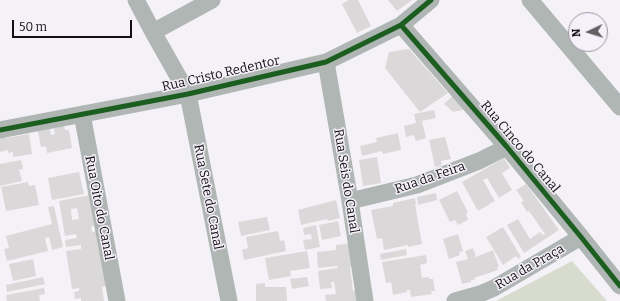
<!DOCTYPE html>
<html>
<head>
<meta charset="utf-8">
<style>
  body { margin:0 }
  #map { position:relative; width:620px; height:301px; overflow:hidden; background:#f5f2f7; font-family:Bitter,serif }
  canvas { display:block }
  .north { position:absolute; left:568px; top:12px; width:40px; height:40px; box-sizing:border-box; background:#f5f0f9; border:1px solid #9a969d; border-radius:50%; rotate:266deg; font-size:11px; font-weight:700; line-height:16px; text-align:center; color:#121013 }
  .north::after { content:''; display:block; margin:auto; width:14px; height:18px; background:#615f63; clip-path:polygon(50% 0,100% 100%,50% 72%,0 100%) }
  .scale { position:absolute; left:12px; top:20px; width:120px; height:18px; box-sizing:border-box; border:2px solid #121013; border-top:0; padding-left:5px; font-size:12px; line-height:14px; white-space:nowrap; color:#121013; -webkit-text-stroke:3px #f5f0f9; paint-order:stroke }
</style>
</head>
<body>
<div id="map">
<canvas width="620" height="301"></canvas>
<div class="north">N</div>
<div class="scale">50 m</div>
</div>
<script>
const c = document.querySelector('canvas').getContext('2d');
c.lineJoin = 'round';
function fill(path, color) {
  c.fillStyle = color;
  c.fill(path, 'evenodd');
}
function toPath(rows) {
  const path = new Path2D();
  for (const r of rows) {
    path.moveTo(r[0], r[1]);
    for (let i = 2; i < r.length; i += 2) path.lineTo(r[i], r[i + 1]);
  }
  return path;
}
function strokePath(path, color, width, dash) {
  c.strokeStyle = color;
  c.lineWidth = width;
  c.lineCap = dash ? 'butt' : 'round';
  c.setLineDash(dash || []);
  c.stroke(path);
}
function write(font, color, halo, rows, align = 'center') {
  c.font = font + ' Bitter,serif';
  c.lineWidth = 3;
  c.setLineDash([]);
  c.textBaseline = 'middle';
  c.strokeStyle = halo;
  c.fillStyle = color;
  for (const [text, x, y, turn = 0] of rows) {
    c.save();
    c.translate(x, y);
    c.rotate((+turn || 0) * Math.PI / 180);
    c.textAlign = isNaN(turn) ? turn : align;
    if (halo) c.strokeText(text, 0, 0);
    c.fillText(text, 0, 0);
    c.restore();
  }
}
fill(toPath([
  [572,261,607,301,496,301]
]), '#d8dcce');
fill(toPath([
  [349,0,358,0,371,26,357,33,342,4],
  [388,0,412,0,397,11],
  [409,49,448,93,420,112,385,68,389,52],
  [453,95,467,109,453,112,444,104],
  [434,110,436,118,422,121,426,138,416,141,414,135,406,137,404,126,416,123,414,114],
  [64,126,65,130,69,130,72,148,47,153,46,146,41,147,38,131,50,129,51,135,55,134,54,128],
  [398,133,401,150,383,154,382,151,362,156,360,146,377,142,376,138],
  [29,134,32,154,13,157,13,152,8,153,8,150,0,152,0,136,6,135,6,138],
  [445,137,451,159,441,161,442,165,435,167,429,140],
  [377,157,381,183,363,186,359,160],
  [504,158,510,168,502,173,512,190,499,198,487,178,483,180,495,201,478,211,462,182],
  [21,160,23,169,19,170,22,181,0,186,0,164],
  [79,172,84,194,52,200,48,178],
  [28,182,29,186,35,185,39,205,6,211,1,187],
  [526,184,559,230,524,253,507,225,518,219,530,239,540,232,543,235,545,234,529,211,527,212,521,202,524,201,516,190],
  [457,191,468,212,466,214,468,220,458,225,455,220,450,222,439,200],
  [436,193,437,200,418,205,417,197],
  [90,195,94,226,91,227,92,232,99,231,106,286,102,287,104,301,81,301,81,298,75,299,74,292,79,291,79,288,72,289,66,251,81,249,81,245,66,247,65,240,77,238,76,234,65,236,59,201],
  [77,208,79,219,72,220,71,209],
  [415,198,416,204,415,204,422,244,408,247,408,245,384,250,382,238,377,239,371,210,393,206,393,203],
  [336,200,340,218,328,221,327,219,301,225,298,210],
  [54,206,63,247,52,250,49,237,45,238,48,251,7,261,4,249,9,248,6,236,52,224,48,207],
  [267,217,270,230,241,236,238,222],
  [338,221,341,236,322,240,319,225],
  [316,225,320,247,305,250,303,240,312,239,311,234,304,235,303,228],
  [503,227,521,257,518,259,516,256,503,265,486,237],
  [278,231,280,241,284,240,286,251,244,260,242,250,248,248,246,237],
  [458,234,463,251,459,252,460,255,449,259,443,239],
  [351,243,354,267,350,267,353,291,358,290,360,301,326,301,325,295,336,294,334,282,331,282,332,288,320,289,318,271,338,268,337,266,318,268,317,252,336,250,336,245],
  [473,248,476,257,493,250,499,267,497,267,498,270,474,278,475,280,471,280,471,282,462,284,456,262,468,259,465,251],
  [406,249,407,255,381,260,380,254],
  [307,251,310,268,290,271,291,276,269,280,265,258],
  [426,255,427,263,420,265,422,278,429,277,429,279,433,279,435,291,431,291,432,294,411,297,410,290,407,290,407,292,393,295,391,282,386,283,382,262],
  [33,259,36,276,13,281,9,264],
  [43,277,45,284,7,292,6,285],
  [307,277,309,286,292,289,290,279],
  [265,283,265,287,286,287,287,301,256,301,256,284],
  [44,288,45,294,39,295,40,301,7,301,6,295]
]), '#dbd8da');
strokePath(toPath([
  [136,0,153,32,188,94,229,301],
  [530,0,620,107],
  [401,25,507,147,581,237,620,286],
  [153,32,212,0],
  [326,62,350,201,365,301],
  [82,114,117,301],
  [0,130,188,94,326,62,401,25,431,0],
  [350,201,417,185,479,161,507,147],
  [455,301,480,294,494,288,581,237]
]), '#b0b6b4', 17);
strokePath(toPath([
  [401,25,507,147,581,237,620,286],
  [0,130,188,94,326,62,401,25,431,0]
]), '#1b5e20', 5);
write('13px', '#121013', '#f5f0f9', [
  ["Rua Cristo Redentor",221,74,-13],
  ["Rua Cinco do Canal",520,147,50],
  ["Rua da Feira",430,178,-19],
  ["Rua Seis do Canal",346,181,81],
  ["Rua Sete do Canal",208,197,79],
  ["Rua Oito do Canal",99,208,79],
  ["Rua da Praça",530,267,-30]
]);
</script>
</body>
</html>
